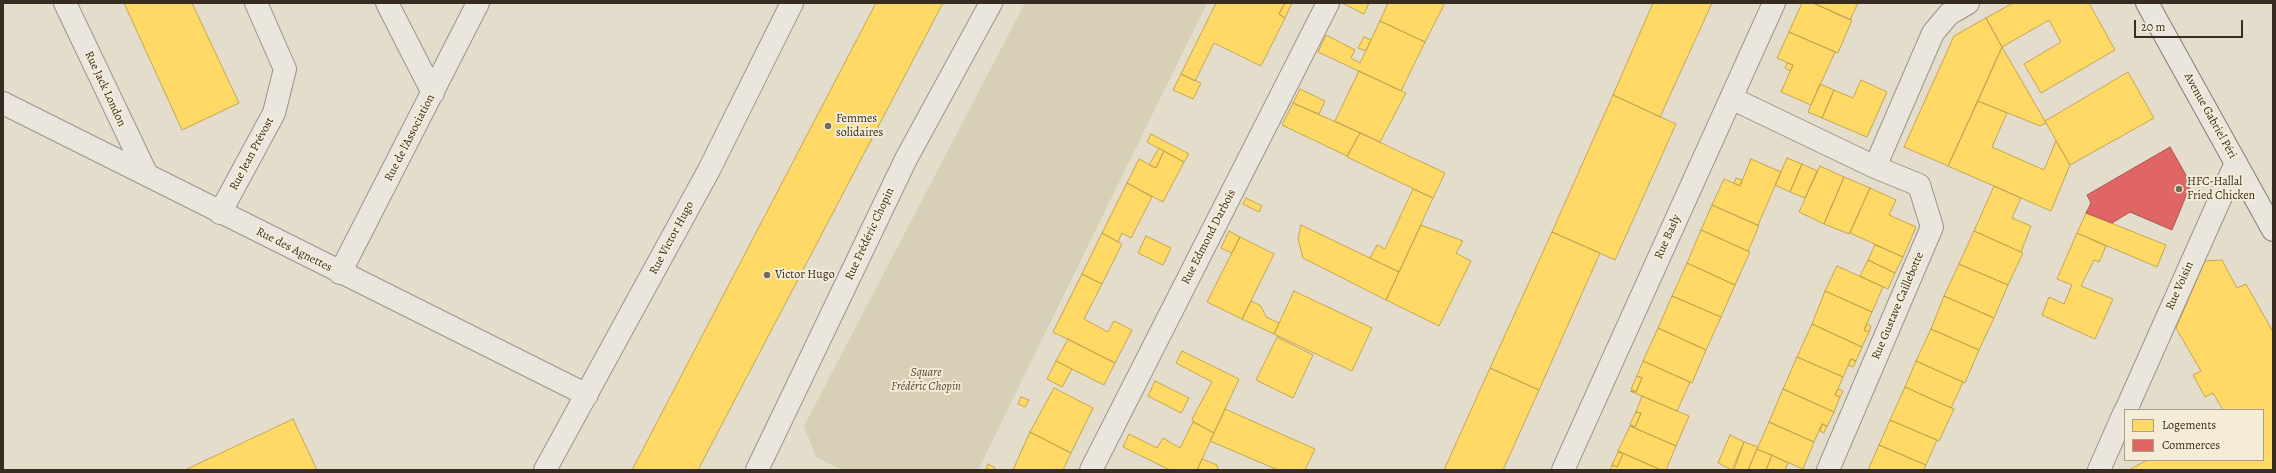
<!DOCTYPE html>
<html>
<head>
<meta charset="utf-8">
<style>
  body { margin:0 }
  #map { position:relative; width:2276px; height:473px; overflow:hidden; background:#e4ddcc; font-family:Alegreya,serif }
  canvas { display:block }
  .frame { position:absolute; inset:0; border:4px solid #372c22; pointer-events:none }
  .legend { position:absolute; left:2124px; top:409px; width:140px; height:52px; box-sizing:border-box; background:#f4ecd7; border:1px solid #a89f8f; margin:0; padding:5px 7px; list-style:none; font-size:12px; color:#372c22 }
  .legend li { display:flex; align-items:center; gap:8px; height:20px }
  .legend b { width:20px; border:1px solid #a89f8f }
  .scale { position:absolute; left:2134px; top:20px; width:109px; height:18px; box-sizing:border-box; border:2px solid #372c22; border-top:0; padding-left:5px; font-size:12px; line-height:14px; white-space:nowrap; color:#372c22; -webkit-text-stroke:3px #f4ecd7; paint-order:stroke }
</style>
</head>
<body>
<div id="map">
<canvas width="2276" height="473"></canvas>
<div class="frame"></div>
<ul class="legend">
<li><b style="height:11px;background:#ffd966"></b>Logements</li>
<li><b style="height:11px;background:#e06666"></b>Commerces</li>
</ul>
<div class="scale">20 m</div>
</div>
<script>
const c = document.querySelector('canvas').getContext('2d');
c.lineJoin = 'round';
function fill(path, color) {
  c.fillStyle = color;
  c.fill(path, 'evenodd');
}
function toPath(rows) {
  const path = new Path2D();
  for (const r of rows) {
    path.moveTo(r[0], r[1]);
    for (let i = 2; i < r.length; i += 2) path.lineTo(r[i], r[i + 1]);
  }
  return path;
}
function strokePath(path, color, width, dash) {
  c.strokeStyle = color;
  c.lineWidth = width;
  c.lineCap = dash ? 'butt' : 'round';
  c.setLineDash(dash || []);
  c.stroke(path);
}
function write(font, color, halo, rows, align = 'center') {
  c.font = font + ' Alegreya,serif';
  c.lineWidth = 4;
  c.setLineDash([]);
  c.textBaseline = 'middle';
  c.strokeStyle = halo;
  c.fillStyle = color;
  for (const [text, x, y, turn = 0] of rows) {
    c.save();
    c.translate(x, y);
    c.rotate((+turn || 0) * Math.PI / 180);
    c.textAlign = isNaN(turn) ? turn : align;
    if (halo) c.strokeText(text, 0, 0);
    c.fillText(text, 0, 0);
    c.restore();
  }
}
fill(toPath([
  [1025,3,1207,3,978,470,842,470,816,457,804,426]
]), '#d8cfb7');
const homes = toPath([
  [124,3,192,3,239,103,182,130,124,3],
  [876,3,943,3,698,470,632,470,876,3],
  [1216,3,1285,3,1279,14,1285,18,1261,66,1214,43,1195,81,1181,74,1216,3],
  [1285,3,1292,3,1285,18,1279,14,1285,3],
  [1342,3,1369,3,1364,14,1342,3],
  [1388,3,1443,3,1444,5,1425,42,1380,21,1388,3],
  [1653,3,1712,3,1660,117,1613,95,1653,3],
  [1802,3,1813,3,1852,20,1838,53,1789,32,1802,3],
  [1813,3,1858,3,1850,20,1813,3],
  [2013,3,2089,3,2115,50,2041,93,2024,64,2061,42,2049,20,2002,47,1986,18,2013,3],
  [1986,18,2002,47,1948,166,1904,147,1954,36,1986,18],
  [1380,21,1425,42,1401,91,1318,52,1326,35,1355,50,1351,58,1360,63,1380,21],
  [1789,32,1835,52,1811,105,1781,92,1793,65,1777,58,1789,32],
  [1364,37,1371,40,1366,51,1358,48,1364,37],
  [2002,47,2045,121,2046,123,2040,126,1978,101,2002,47],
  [1787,63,1793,65,1790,71,1785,68,1787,63],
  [1359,71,1406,93,1380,142,1335,121,1359,71],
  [2128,72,2154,118,2070,165,2045,121,2128,72],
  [1181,74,1201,83,1193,99,1173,90,1181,74],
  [1861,80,1887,92,1867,137,1822,118,1834,90,1853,98,1861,80],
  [1820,84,1834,90,1822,118,1808,112,1820,84],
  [1300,89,1325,101,1319,114,1293,103,1300,89],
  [1613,95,1676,124,1615,260,1552,232,1613,95],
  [1978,101,2007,113,1992,147,2044,170,2056,141,2070,165,2051,211,1948,166,1978,101],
  [1293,103,1360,133,1347,156,1282,125,1293,103],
  [1360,133,1445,173,1433,198,1347,157,1360,133],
  [1151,134,1189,154,1184,162,1147,142,1151,134],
  [1159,148,1164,151,1156,168,1149,165,1159,148],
  [1164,151,1184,162,1163,202,1127,183,1139,159,1156,168,1164,151],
  [1787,158,1802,164,1790,192,1775,185,1787,158],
  [1751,159,1781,172,1758,225,1712,205,1724,179,1740,186,1751,159],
  [1802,164,1817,171,1805,198,1790,192,1802,164],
  [1820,166,1844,177,1824,224,1799,212,1820,166],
  [1844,177,1870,188,1849,234,1824,224,1844,177],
  [1736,178,1742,180,1740,186,1734,183,1736,178],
  [1127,183,1152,197,1131,238,1122,233,1118,242,1102,233,1127,183],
  [1994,186,2021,198,2012,218,2031,226,2021,252,1974,231,1994,186],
  [1870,188,1896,200,1889,215,1916,227,1903,257,1850,233,1870,188],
  [1413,189,1433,198,1399,272,1370,258,1377,245,1385,249,1413,189],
  [1246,198,1262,206,1259,212,1243,204,1246,198],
  [1712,205,1759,226,1748,251,1701,230,1712,205],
  [2086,213,2166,245,2157,267,2077,233,2086,213],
  [1301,225,1399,272,1386,300,1303,258,1298,239,1301,225],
  [1421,225,1463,241,1456,253,1471,261,1439,326,1386,300,1421,225],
  [1701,230,1750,252,1735,285,1687,263,1701,230],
  [1229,231,1240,237,1232,253,1221,248,1229,231],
  [1974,231,2023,253,2008,285,1959,264,1974,231],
  [1552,232,1600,253,1539,390,1490,368,1552,232],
  [1102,233,1122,244,1102,284,1082,274,1102,233],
  [2077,233,2106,246,2099,262,2094,260,2081,286,2113,299,2095,339,2042,315,2049,297,2064,304,2072,285,2057,279,2077,233],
  [1146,236,1171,248,1163,265,1138,253,1146,236],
  [1240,237,1274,254,1242,319,1207,302,1240,237],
  [1875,245,1903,257,1895,273,1868,260,1875,245],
  [1868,260,1895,273,1888,289,1860,276,1868,260],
  [2222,260,2237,288,2246,284,2273,332,2273,470,2129,470,2147,460,2263,460,2263,410,2223,410,2213,393,2205,397,2193,375,2201,371,2176,328,2205,261,2222,260],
  [1687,263,1735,285,1721,317,1672,296,1687,263],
  [1959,264,2008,285,1994,318,1944,296,1959,264],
  [1837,266,1883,287,1872,312,1825,291,1837,266],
  [1082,274,1102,284,1084,319,1108,332,1114,321,1132,330,1115,363,1053,332,1082,274],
  [1294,291,1372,328,1352,371,1274,334,1294,291],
  [1825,291,1872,312,1864,330,1869,332,1862,347,1812,324,1825,291],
  [1672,296,1721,317,1706,350,1658,328,1672,296],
  [1944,296,1994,318,1979,350,1931,329,1944,296],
  [1251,301,1261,306,1266,317,1279,323,1274,334,1242,319,1251,301],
  [1812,324,1862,347,1856,361,1851,359,1843,377,1797,357,1812,324],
  [1867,324,1871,326,1869,332,1864,330,1867,324],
  [1658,328,1706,350,1692,383,1643,361,1658,328],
  [1931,329,1979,350,1965,383,1916,361,1931,329],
  [1277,337,1313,355,1293,398,1256,380,1277,337],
  [1068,339,1115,363,1104,385,1056,361,1068,339],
  [1182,351,1239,379,1214,433,1194,422,1192,419,1212,382,1176,363,1182,351],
  [1797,357,1843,377,1835,395,1840,397,1834,412,1783,389,1797,357],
  [1851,359,1856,361,1853,367,1848,365,1851,359],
  [1056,361,1072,369,1062,387,1047,379,1056,361],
  [1643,361,1690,382,1677,411,1630,391,1636,392,1642,378,1637,376,1643,361],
  [1916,361,1963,382,1951,408,1905,387,1916,361],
  [1490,368,1539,390,1503,470,1444,470,1490,368],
  [1637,376,1642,378,1636,392,1631,389,1637,376],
  [1155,381,1189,398,1181,413,1148,396,1155,381],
  [1905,387,1954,409,1939,441,1890,420,1905,387],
  [1054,388,1093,408,1071,453,1030,432,1054,388],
  [1783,389,1834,412,1827,427,1822,424,1814,442,1769,422,1783,389],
  [1838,389,1843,391,1840,397,1835,395,1838,389],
  [1642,396,1689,416,1676,446,1630,426,1635,427,1641,413,1636,412,1642,396],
  [1021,397,1029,400,1025,407,1018,404,1021,397],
  [1225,409,1315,449,1305,470,1278,470,1210,441,1225,409],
  [1636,412,1641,413,1635,427,1630,424,1636,412],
  [293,419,317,470,185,470,293,419],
  [1890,420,1937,440,1926,465,1879,445,1890,420],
  [1193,422,1214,433,1197,470,1170,470,1123,447,1129,434,1157,448,1163,438,1180,448,1193,422],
  [1769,422,1814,442,1803,469,1757,449,1769,422],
  [1822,424,1827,426,1824,433,1820,431,1822,424],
  [1630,426,1676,446,1666,470,1661,470,1618,451,1630,426],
  [1030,432,1071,453,1063,470,1013,470,1030,432],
  [1730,435,1744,442,1732,470,1718,463,1730,435],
  [1744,442,1758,447,1748,470,1734,470,1744,442],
  [1879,445,1926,465,1924,470,1868,470,1879,445],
  [1757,449,1772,455,1766,470,1748,470,1757,449],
  [1618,451,1661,470,1610,470,1612,465,1617,467,1623,454,1618,451],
  [1618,452,1623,454,1617,467,1612,465,1618,452],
  [1772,455,1788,463,1785,470,1766,470,1772,455],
  [1202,459,1217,465,1218,470,1197,470,1202,459],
  [988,464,995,468,994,470,986,469,988,464]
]);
fill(homes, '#ffd966');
strokePath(homes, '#c3a552', 1);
const shops = toPath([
  [2170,147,2191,184,2172,230,2130,212,2112,223,2086,213,2091,203,2087,195,2170,147]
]);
fill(shops, '#e06666');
strokePath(shops, '#ad5552', 1);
const minor = toPath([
  [65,3,147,175],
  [387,3,433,93],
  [1731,98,1875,167,1933,33,1949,14,1968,3],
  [3,103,587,395],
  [220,213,274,113,285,69,256,3],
  [340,273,478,3],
  [2126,410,2236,163],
  [545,470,709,170,792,3],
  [757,470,906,159,991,3],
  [1091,470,1328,3],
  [1563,470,1774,3],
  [1828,470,1932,227,1919,185,1875,167],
  [2099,470,2125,411]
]);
const secondary = toPath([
  [2147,3,2273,230]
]);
strokePath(minor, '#999489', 24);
strokePath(secondary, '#817c72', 24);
strokePath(minor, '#eae6dd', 22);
strokePath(secondary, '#eae6dd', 22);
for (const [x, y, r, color] of [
  [828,126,4,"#746a5e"],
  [2179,189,4,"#746a5e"],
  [767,275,4,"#746a5e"]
]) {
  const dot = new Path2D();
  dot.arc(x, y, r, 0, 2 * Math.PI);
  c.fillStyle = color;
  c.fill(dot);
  strokePath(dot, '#f4ecd7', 1.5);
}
write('12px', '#372c22', '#f4ecd7', [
  ["Rue Jack London",105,89,65],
  ["Avenue Gabriel Péri",2210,116,61],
  ["Rue de l'Association",410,138,-63],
  ["Rue Jean Prévost",252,154,-62],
  ["Rue Frédéric Chopin",870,234,-65],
  ["Rue Edmond Darbois",1209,237,-63],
  ["Rue Basly",1668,237,-66],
  ["Rue Victor Hugo",672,238,-62],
  ["Rue des Agnettes",294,250,27],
  ["Rue Voisin",2180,286,-66],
  ["Rue Gustave Caillebotte",1898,306,-67]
]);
write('12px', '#372c22', '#f4ecd7', [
  ["Femmes",836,119],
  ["solidaires",836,133],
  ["HFC-Hallal",2187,182],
  ["Fried Chicken",2187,196],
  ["Victor Hugo",775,275]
], 'left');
write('italic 12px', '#554a3c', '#f4ecd7', [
  ["Square",926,373],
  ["Frédéric Chopin",926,387]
]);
</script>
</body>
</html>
